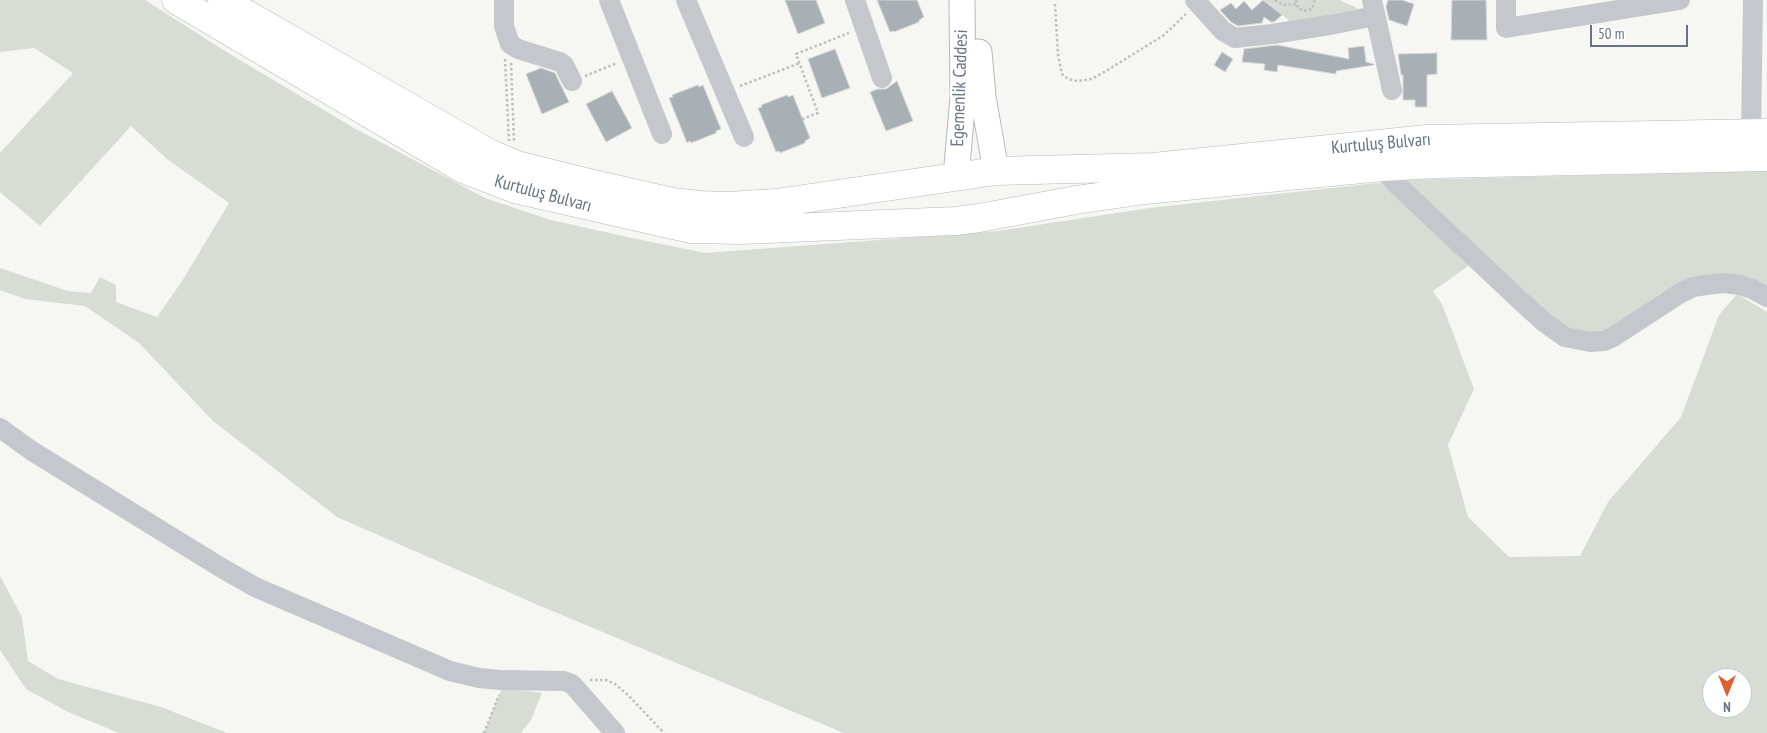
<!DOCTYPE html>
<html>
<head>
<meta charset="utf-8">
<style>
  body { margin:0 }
  #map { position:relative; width:1767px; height:733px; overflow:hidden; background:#f6f6f3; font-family:"PT Sans Narrow",sans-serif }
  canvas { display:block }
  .north { position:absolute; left:1702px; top:668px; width:50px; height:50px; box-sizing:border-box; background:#fff; border:1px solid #c2c7cd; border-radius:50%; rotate:180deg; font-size:14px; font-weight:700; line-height:20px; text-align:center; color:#667483 }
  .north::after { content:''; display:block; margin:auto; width:18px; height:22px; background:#dc612d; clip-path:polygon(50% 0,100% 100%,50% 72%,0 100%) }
  .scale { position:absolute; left:1590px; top:25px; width:98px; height:22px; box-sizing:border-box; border:2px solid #667483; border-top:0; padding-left:6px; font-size:15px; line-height:18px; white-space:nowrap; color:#667483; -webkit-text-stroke:4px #fff; paint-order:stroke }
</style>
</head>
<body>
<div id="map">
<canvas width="1767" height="733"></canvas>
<div class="north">N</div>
<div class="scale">50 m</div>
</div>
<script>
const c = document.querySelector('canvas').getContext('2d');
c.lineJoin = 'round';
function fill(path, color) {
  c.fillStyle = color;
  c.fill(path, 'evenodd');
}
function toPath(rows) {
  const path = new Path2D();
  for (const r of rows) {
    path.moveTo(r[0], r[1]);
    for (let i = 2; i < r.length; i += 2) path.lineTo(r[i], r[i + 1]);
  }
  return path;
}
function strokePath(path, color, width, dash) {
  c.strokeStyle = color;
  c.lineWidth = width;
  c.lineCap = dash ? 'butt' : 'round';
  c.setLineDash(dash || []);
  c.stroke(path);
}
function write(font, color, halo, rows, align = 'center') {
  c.font = font + ' "PT Sans Narrow",sans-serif';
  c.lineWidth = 5;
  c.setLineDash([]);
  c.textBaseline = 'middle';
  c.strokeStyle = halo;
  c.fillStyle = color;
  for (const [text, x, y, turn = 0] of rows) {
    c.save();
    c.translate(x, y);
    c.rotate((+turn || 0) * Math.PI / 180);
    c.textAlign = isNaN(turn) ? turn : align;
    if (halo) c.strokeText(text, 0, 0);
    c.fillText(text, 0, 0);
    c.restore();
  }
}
fill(toPath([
  [0,0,145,0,233,56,354,128,485,198,551,220,632,238,705,253,998,231,1149,208,1386,182,1471,264,1433,291,1442,304,1474,389,1448,445,1468,517,1509,557,1580,556,1608,502,1681,417,1719,315,1737,294,1767,312,1767,733,844,733,538,605,337,517,213,421,139,343,85,306,25,299,0,290,0,268,68,291,91,293,100,277,116,285,116,302,157,317,182,281,229,203,167,159,131,126,40,226,0,192,0,153,73,73,34,48,0,52],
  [1712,678,1742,678,1742,708,1712,708],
  [1264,0,1340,0,1359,9,1292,23],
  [1767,171,1767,289,1698,278,1660,294,1605,334,1584,336,1553,320,1400,180],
  [0,576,22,617,28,661,58,679,161,707,227,733,119,733,68,712,26,689,0,650],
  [502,688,542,693,531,720,521,733,484,733]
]), '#d7ddd4');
const building = toPath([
  [785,0,816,0,825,23,798,34,785,0],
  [877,0,917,0,924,17,919,20,919,22,894,32,894,31,890,32,877,0],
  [1263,0,1282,15,1274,22,1271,22,1264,17,1262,23,1238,26,1231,22,1220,10,1231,3,1236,9,1244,1,1252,10,1263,0],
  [1388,0,1402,0,1414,4,1407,26,1389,20,1386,7,1388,0],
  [1452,0,1486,0,1487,40,1451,40,1452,0],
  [1277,45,1349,59,1348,48,1364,46,1366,62,1374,64,1374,65,1336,71,1336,74,1278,65,1277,72,1264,70,1265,64,1242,62,1244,49,1277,45],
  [835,49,850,88,822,98,808,59,835,49],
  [1222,52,1233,59,1225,72,1214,65,1222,52],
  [1437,53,1437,74,1427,75,1427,107,1415,107,1415,100,1403,100,1403,75,1401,75,1398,54,1437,53],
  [541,68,555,73,569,102,542,114,526,74,541,68],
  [897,81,913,121,886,131,870,92,878,89,886,89,897,81],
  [698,85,699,87,703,85,721,129,716,131,716,133,691,143,690,141,687,143,669,98,673,97,672,95,698,85],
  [612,91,632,128,606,142,586,104,612,91],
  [787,95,788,97,793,95,810,138,805,141,805,143,780,153,779,151,776,152,758,108,762,107,761,105,787,95]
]);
fill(building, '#a9b0b5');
strokePath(building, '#d7d8d6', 1);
const major = toPath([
  [979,52,983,97,996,171],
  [956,176,963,98,962,0]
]);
const highway = toPath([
  [176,0,463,169,515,189,691,229,742,230,955,221,979,218,1076,200,1145,190,1382,167,1436,164,1767,157],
  [222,0,489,153,517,165,581,181,672,202,699,205,729,206,776,203,996,171,1154,167,1427,139,1767,133]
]);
strokePath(major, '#b5b9bd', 27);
strokePath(highway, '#b5b8bb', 29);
strokePath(toPath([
  [1275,0,1283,5,1296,4],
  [1296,0,1298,8,1303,11,1312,9,1315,0],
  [1055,4,1058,55,1062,74,1068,79,1077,81,1092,79,1106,71,1164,35,1187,13],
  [505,59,509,141],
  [511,63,514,142],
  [585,76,617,63],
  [740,86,800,63],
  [802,119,818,113,796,54,849,33],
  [590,680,606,680,615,684,628,695,664,733],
  [484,733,499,695]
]), '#bcbec0', 2.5, [2.5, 2.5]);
strokePath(toPath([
  [504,0,504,26,510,44,518,49,560,62,564,65,572,81],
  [609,0,662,134],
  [686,0,744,137],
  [855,0,882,78],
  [1195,0,1223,31,1235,38,1272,34,1330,25,1375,16],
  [1372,0,1392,90],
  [1506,0,1506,28,1680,0],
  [1751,134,1753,0],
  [1382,167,1394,182,1524,304,1544,322,1565,337,1590,342,1604,341,1613,337,1679,294,1693,287,1706,285,1723,283,1740,285,1752,289,1767,297],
  [0,428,32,451,220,567,255,587,450,671,479,678,500,680,564,681,572,684,615,733]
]), '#c4c7cb', 20);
strokePath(major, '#fff', 25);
strokePath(highway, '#fff', 28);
write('18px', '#667483', '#fff', [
  ["Egemenlik Caddesi",960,88,-88],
  ["Kurtuluş Bulvarı",1381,144,-5],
  ["Kurtuluş Bulvarı",543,194,15]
]);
</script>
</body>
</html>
